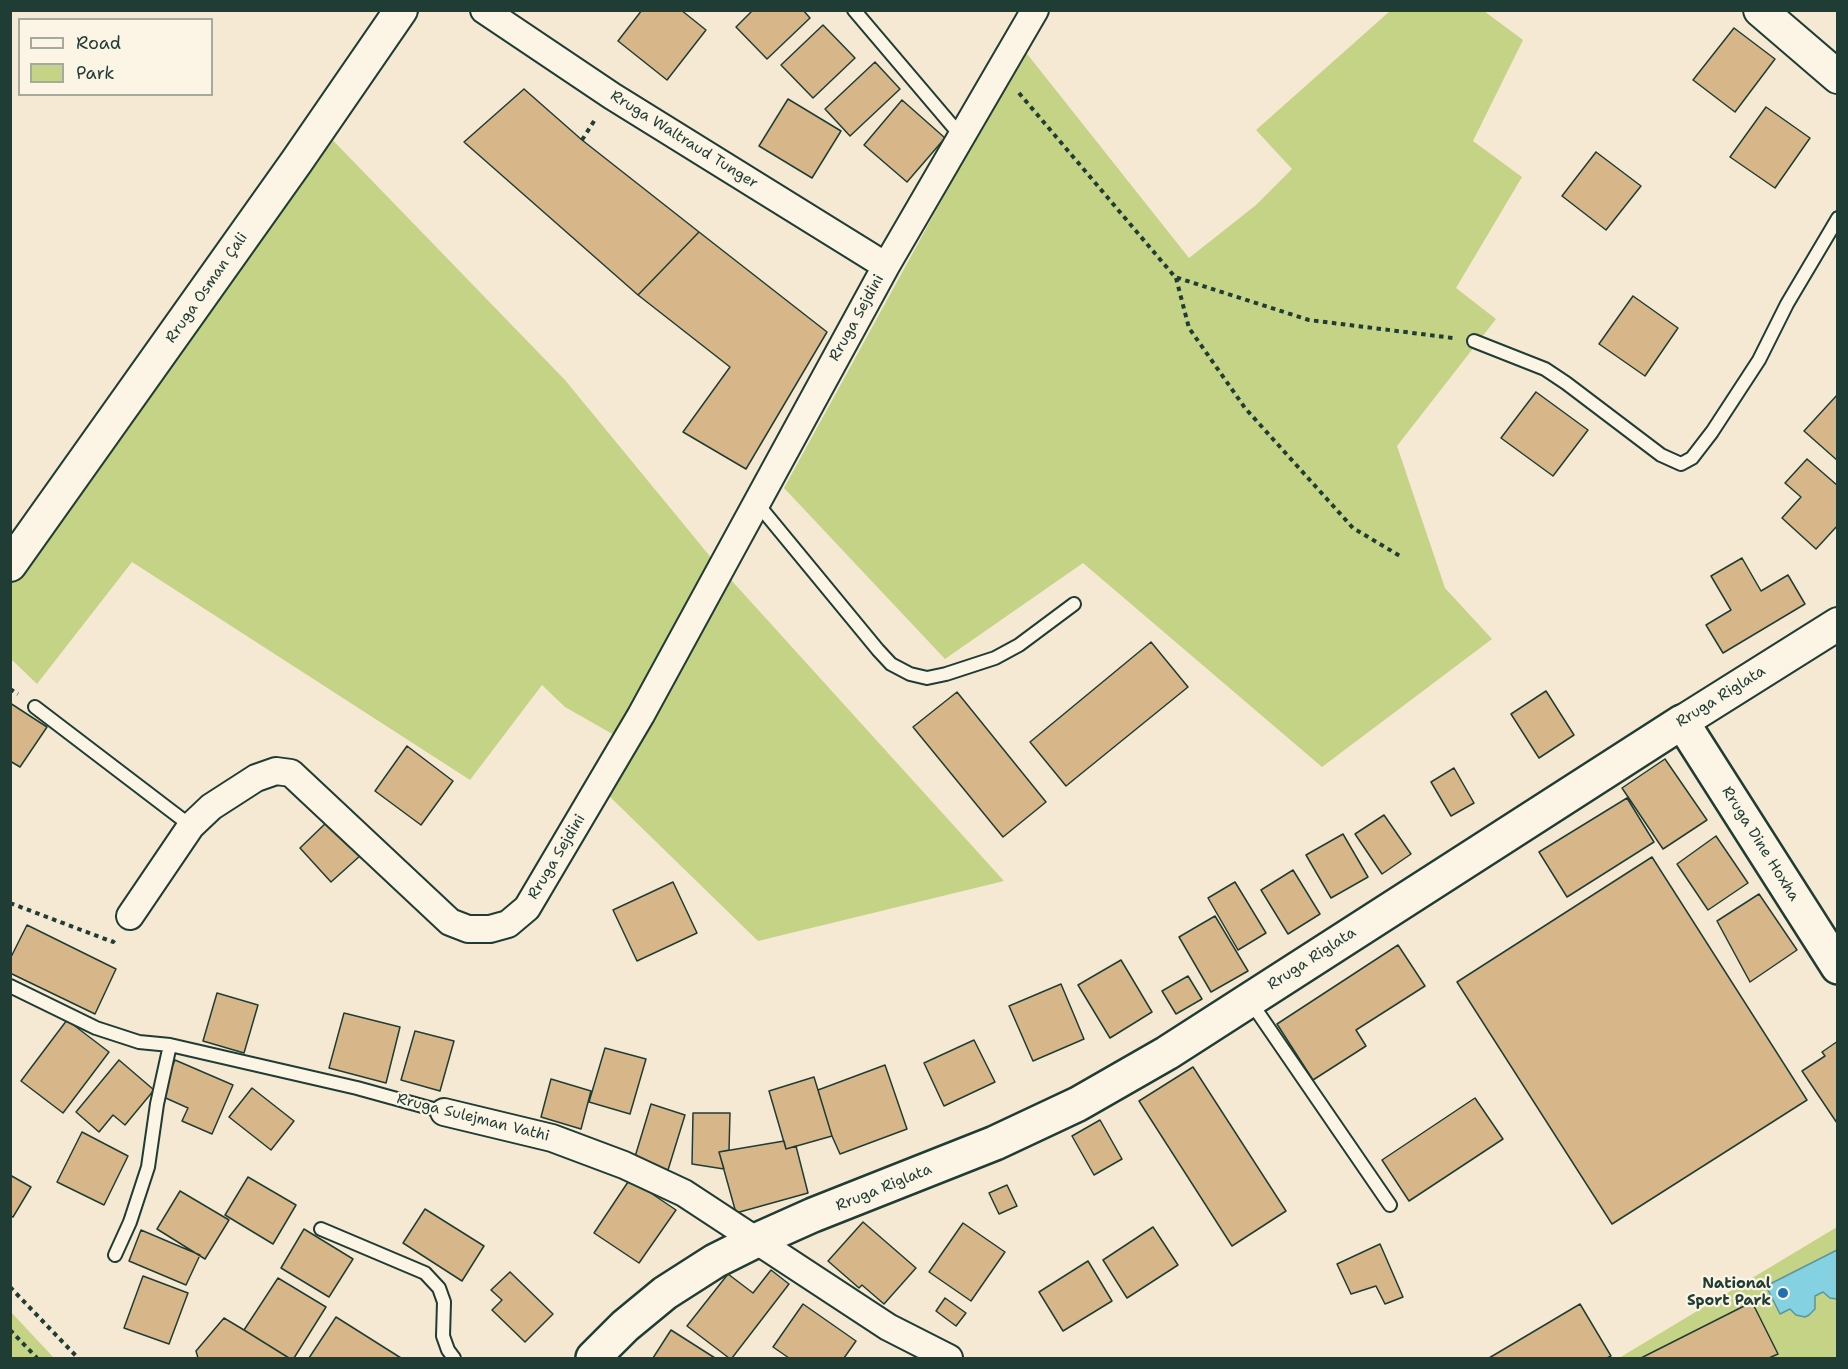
<!DOCTYPE html>
<html>
<head>
<meta charset="utf-8">
<style>
  body { margin:0 }
  #map { position:relative; width:1848px; height:1369px; overflow:hidden; background:#f5e9d3; font-family:"Shantell Sans",sans-serif }
  canvas { display:block }
  .frame { position:absolute; inset:0; border:12px solid #1f3d34; pointer-events:none }
  .legend { position:absolute; left:18px; top:18px; width:195px; height:78px; box-sizing:border-box; background:#fcf5e5; border:2px solid #a4ab9e; margin:0; padding:8px 10px; list-style:none; font-size:18px; color:#1f3d34 }
  .legend li { display:flex; align-items:center; gap:12px; height:30px }
  .legend b { width:30px; border:2px solid #a4ab9e }
</style>
</head>
<body>
<div id="map">
<canvas width="1848" height="1369"></canvas>
<div class="frame"></div>
<ul class="legend">
<li><b style="height:8px;background:#fcf5e5"></b>Road</li>
<li><b style="height:16px;background:#c5d387"></b>Park</li>
</ul>
</div>
<script>
const c = document.querySelector('canvas').getContext('2d');
c.lineJoin = 'round';
function fill(path, color) {
  c.fillStyle = color;
  c.fill(path, 'evenodd');
}
function toPath(rows) {
  const path = new Path2D();
  for (const r of rows) {
    path.moveTo(r[0], r[1]);
    for (let i = 2; i < r.length; i += 2) path.lineTo(r[i], r[i + 1]);
  }
  return path;
}
function strokePath(path, color, width, dash) {
  c.strokeStyle = color;
  c.lineWidth = width;
  c.lineCap = dash ? 'butt' : 'round';
  c.setLineDash(dash || []);
  c.stroke(path);
}
function write(font, color, halo, rows, align = 'center') {
  c.font = font + ' "Shantell Sans",sans-serif';
  c.lineWidth = 4.5;
  c.setLineDash([]);
  c.textBaseline = 'middle';
  c.strokeStyle = halo;
  c.fillStyle = color;
  for (const [text, x, y, turn = 0] of rows) {
    c.save();
    c.translate(x, y);
    c.rotate((+turn || 0) * Math.PI / 180);
    c.textAlign = isNaN(turn) ? turn : align;
    if (halo) c.strokeText(text, 0, 0);
    c.fillText(text, 0, 0);
    c.restore();
  }
}
fill(toPath([
  [1390,11,1484,11,1523,40,1473,141,1522,177,1456,288,1496,319,1397,446,1445,588,1492,639,1322,767,1083,563,945,659,784,488,1024,50,1189,258,1256,205,1292,169,1256,130],
  [320,127,565,380,713,560,1004,881,758,941,608,795,637,748,565,707,542,685,470,780,132,562,37,684,11,659,10,574],
  [1837,1227,1837,1358,1619,1358],
  [11,1312,54,1358,11,1358]
]), '#c5d387');
const water = toPath([
  [1837,1250,1837,1299,1830,1298,1823,1292,1815,1296,1815,1309,1809,1315,1805,1317,1796,1315,1790,1309,1780,1314,1766,1286,1837,1250]
]);
fill(water, '#84d1e2');
strokePath(water, '#5c969c', 1.5);
const building = toPath([
  [642,10,681,10,706,30,667,80,618,41,642,10],
  [753,10,803,10,810,18,767,59,736,27,753,10],
  [823,25,855,58,813,98,781,65,823,25],
  [1734,28,1775,59,1735,112,1693,80,1734,28],
  [875,62,900,89,850,136,825,109,875,62],
  [524,89,582,140,699,232,638,295,464,142,524,89],
  [788,99,841,131,812,178,759,146,788,99],
  [902,100,945,138,907,182,864,145,902,100],
  [1766,107,1810,138,1775,188,1730,157,1766,107],
  [1596,152,1641,186,1606,230,1562,196,1596,152],
  [699,232,827,332,746,469,683,432,730,367,638,295,699,232],
  [1633,296,1678,328,1645,376,1599,344,1633,296],
  [1536,392,1588,430,1553,476,1501,438,1536,392],
  [1838,394,1838,461,1804,431,1838,394],
  [1807,459,1838,486,1838,525,1816,549,1782,518,1801,497,1785,483,1807,459],
  [1742,558,1761,591,1788,575,1805,604,1723,653,1706,625,1731,610,1711,576,1742,558],
  [1151,642,1188,687,1066,786,1030,742,1151,642],
  [1546,691,1574,735,1539,758,1511,714,1546,691],
  [957,692,1046,802,1003,837,913,727,957,692],
  [10,703,47,727,20,767,10,761,10,703],
  [407,746,453,781,421,825,375,791,407,746],
  [1665,759,1707,820,1663,849,1622,788,1665,759],
  [1454,768,1474,803,1451,816,1431,782,1454,768],
  [1627,798,1654,842,1567,897,1539,852,1627,798],
  [1384,815,1411,854,1382,874,1355,834,1384,815],
  [329,820,361,855,331,882,300,848,329,820],
  [1343,834,1368,877,1331,898,1306,855,1343,834],
  [1716,836,1748,883,1708,910,1677,864,1716,836],
  [1652,857,1807,1100,1612,1224,1457,982,1652,857],
  [1293,870,1320,914,1288,934,1261,890,1293,870],
  [673,882,697,933,637,961,613,910,673,882],
  [1235,882,1266,933,1238,950,1208,898,1235,882],
  [1759,894,1797,950,1750,982,1717,921,1759,894],
  [1215,916,1248,971,1211,992,1179,937,1215,916],
  [27,925,116,969,95,1014,10,973,10,959,27,925],
  [1398,945,1425,986,1356,1030,1366,1046,1313,1080,1277,1024,1398,945],
  [1121,960,1152,1012,1110,1038,1078,985,1121,960],
  [1188,976,1202,999,1176,1014,1162,991,1188,976],
  [1061,984,1084,1039,1033,1061,1009,1006,1061,984],
  [217,993,258,1005,244,1053,203,1041,217,993],
  [344,1013,400,1027,386,1083,329,1068,344,1013],
  [67,1020,109,1052,63,1113,21,1081,67,1020],
  [415,1031,454,1041,440,1091,401,1080,415,1031],
  [974,1040,995,1082,944,1106,924,1063,974,1040],
  [1838,1041,1838,1123,1837,1123,1802,1071,1825,1056,1822,1052,1838,1041],
  [605,1048,646,1059,630,1114,589,1102,605,1048],
  [119,1060,154,1090,125,1125,113,1115,99,1132,76,1112,119,1060],
  [175,1060,233,1085,212,1134,182,1121,188,1108,159,1095,175,1060],
  [885,1065,907,1129,840,1154,832,1136,818,1090,885,1065],
  [1193,1067,1286,1211,1232,1246,1139,1101,1193,1067],
  [814,1077,832,1136,786,1149,769,1091,814,1077],
  [551,1079,591,1091,581,1129,541,1117,551,1079],
  [252,1088,294,1121,271,1150,229,1117,252,1088],
  [1475,1098,1503,1139,1409,1201,1382,1160,1475,1098],
  [651,1104,685,1115,668,1170,634,1160,651,1104],
  [693,1113,730,1113,729,1150,719,1152,724,1169,692,1164,693,1113],
  [1100,1120,1122,1159,1094,1175,1072,1136,1100,1120],
  [82,1132,128,1156,104,1205,57,1182,82,1132],
  [784,1141,786,1149,796,1146,808,1193,736,1213,719,1152,784,1141],
  [10,1175,31,1187,13,1217,10,1216,10,1175],
  [248,1177,296,1205,273,1244,225,1215,248,1177],
  [630,1179,676,1210,639,1263,594,1233,630,1179],
  [1007,1185,1017,1206,999,1214,989,1193,1007,1185],
  [180,1191,229,1220,205,1259,157,1229,180,1191],
  [425,1209,484,1246,462,1281,403,1243,425,1209],
  [863,1222,916,1268,884,1304,862,1285,859,1288,828,1261,863,1222],
  [963,1223,1005,1252,971,1301,929,1272,963,1223],
  [1153,1227,1178,1265,1127,1298,1103,1260,1153,1227],
  [304,1229,353,1259,329,1297,281,1268,304,1229],
  [141,1230,200,1255,186,1285,129,1261,141,1230],
  [1380,1244,1403,1297,1385,1304,1376,1286,1351,1294,1337,1264,1380,1244],
  [1088,1261,1112,1301,1063,1331,1039,1292,1088,1261],
  [771,1270,789,1284,732,1358,729,1358,687,1326,728,1274,753,1293,771,1270],
  [510,1272,553,1314,525,1342,492,1310,502,1300,491,1290,510,1272],
  [143,1276,188,1293,169,1344,124,1328,143,1276],
  [278,1278,326,1307,294,1358,289,1358,244,1330,278,1278],
  [945,1298,966,1313,956,1326,936,1311,945,1298],
  [1752,1302,1778,1354,1769,1358,1641,1358,1752,1302],
  [803,1304,856,1341,844,1358,789,1358,773,1347,803,1304],
  [1580,1304,1611,1356,1607,1358,1489,1358,1580,1304],
  [336,1317,401,1358,309,1358,336,1317],
  [224,1318,244,1330,289,1358,198,1358,196,1351,224,1318],
  [671,1330,715,1358,653,1358,671,1330]
]);
fill(building, '#d7b78a');
strokePath(building, '#1f3d34', 1.5);
const service = toPath([
  [854,10,961,136],
  [1474,341,1545,369,1566,383,1661,455,1681,464,1692,458,1712,432,1759,360,1787,304,1838,218],
  [756,502,878,650,891,664,910,674,927,678,946,674,995,658,1019,645,1074,604],
  [35,707,191,826],
  [10,986,96,1028,139,1042,170,1045,357,1088,444,1112],
  [1250,1001,1390,1205],
  [321,1229,425,1273,439,1288,444,1302,443,1336,448,1350,454,1358],
  [115,1255,130,1222,148,1167,157,1104,170,1045]
]);
const minor = toPath([
  [484,10,612,96,886,266],
  [130,916,191,826,211,807,256,778,276,771,291,773,450,922,468,929,490,929,508,924,527,908,641,715,886,266,1035,10],
  [444,1112,552,1138,624,1165,684,1193,888,1327,949,1358]
]);
const tertiary = toPath([
  [1760,10,1838,77],
  [10,565,297,161,401,10],
  [1682,722,1838,624]
]);
const secondary = toPath([
  [593,1358,625,1326,665,1293,715,1261,757,1240,813,1215,995,1143,1078,1104,1167,1053,1682,722,1838,967]
]);
strokePath(service, '#1f3d34', 16);
strokePath(minor, '#1f3d34', 30);
strokePath(tertiary, '#1f3d34', 36);
strokePath(secondary, '#1f3d34', 38);
strokePath(toPath([
  [1019,93,1175,277,1309,320,1453,338],
  [582,140,596,118],
  [1176,278,1189,328,1245,408,1353,528,1400,556],
  [10,689,18,694],
  [10,903,113,942,115,939],
  [10,1287,78,1358],
  [10,1330,37,1358]
]), '#1f3d34', 4, [4.5, 4.5]);
strokePath(service, '#fcf5e5', 12);
strokePath(minor, '#fcf5e5', 26);
strokePath(tertiary, '#fcf5e5', 32);
strokePath(secondary, '#fcf5e5', 33);
for (const [x, y, r, color] of [
  [1783,1293,6,"#1f6fb2"]
]) {
  const dot = new Path2D();
  dot.arc(x, y, r, 0, 2 * Math.PI);
  c.fillStyle = color;
  c.fill(dot);
  strokePath(dot, '#fcf5e5', 2);
}
write('15px', '#1f3d34', '#fcf5e5', [
  ["Rruga Waltraud Tunger",684,140,32],
  ["Rruga Osman Çali",207,288,-55],
  ["Rruga Sejdini",857,318,-61],
  ["Rruga Riglata",1721,697,-32],
  ["Rruga Dine Hoxha",1760,844,58],
  ["Rruga Sejdini",557,857,-59],
  ["Rruga Riglata",1312,959,-33],
  ["Rruga Sulejman Vathi",473,1118,14],
  ["Rruga Riglata",884,1188,-22]
]);
write('bold 15px', '#1f3d34', '#fcf5e5', [
  ["National",1771,1284],
  ["Sport Park",1771,1301]
], 'right');
</script>
</body>
</html>
